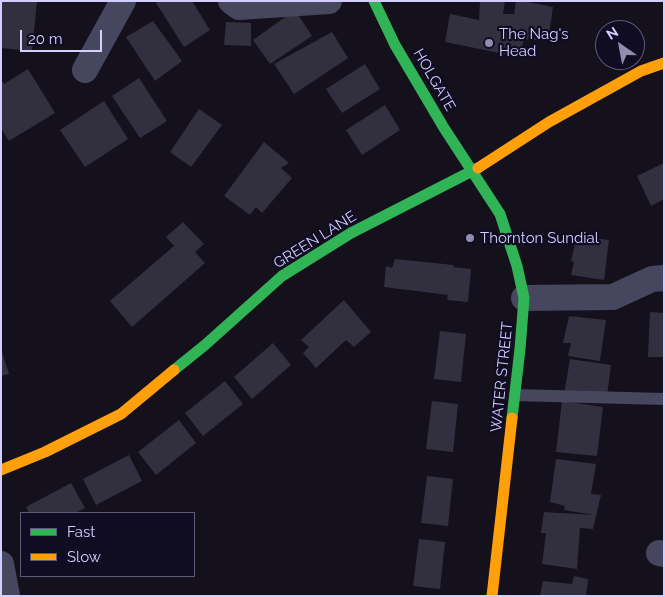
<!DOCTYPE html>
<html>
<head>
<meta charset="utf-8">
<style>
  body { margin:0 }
  #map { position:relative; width:665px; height:597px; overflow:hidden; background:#14111d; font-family:Raleway,sans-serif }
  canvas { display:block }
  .frame { position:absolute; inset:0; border:2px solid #d2ceff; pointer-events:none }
  .legend { position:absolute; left:20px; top:512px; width:175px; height:65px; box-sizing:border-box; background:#100c22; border:1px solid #5e5a7a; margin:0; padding:6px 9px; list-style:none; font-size:15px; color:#d2ceff }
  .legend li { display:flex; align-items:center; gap:10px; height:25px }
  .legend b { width:25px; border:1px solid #5e5a7a }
  .north { position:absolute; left:595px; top:20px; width:50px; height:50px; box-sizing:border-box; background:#100c22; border:1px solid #5e5a7a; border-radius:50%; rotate:327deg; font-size:14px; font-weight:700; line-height:20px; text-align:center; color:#d2ceff }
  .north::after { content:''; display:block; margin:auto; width:18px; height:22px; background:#908cb0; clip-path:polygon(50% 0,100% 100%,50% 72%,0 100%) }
  .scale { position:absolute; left:20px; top:30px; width:82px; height:22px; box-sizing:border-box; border:2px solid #d2ceff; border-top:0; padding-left:6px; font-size:15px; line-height:18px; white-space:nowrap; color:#d2ceff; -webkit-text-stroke:4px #100c22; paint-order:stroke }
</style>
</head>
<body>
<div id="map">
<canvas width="665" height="597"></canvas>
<div class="frame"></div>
<ul class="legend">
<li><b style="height:6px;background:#30b455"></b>Fast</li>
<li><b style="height:6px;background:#ff9f0a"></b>Slow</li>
</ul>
<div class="north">N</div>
<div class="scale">20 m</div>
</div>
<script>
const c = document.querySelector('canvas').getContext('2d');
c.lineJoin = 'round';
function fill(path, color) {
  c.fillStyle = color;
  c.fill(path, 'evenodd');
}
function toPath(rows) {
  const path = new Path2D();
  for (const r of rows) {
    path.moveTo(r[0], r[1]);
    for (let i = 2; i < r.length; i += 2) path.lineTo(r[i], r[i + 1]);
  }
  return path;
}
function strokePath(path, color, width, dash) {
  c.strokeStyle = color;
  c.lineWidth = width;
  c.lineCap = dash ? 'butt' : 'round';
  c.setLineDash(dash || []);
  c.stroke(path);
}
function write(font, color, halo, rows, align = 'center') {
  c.font = font + ' Raleway,sans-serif';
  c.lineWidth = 4.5;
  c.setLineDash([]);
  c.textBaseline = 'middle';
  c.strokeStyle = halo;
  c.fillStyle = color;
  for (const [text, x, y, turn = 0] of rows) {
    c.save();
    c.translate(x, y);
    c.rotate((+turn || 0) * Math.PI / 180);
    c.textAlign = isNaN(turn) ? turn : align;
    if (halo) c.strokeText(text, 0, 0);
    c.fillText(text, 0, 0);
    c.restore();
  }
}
fill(toPath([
  [1,1,37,1,32,51,1,48],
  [159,1,192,1,210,30,184,47,156,3],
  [480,1,505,1,503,14,514,14,516,1,522,1,553,7,548,41,524,39,519,57,445,42,450,14,479,20],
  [295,10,312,36,270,64,253,40],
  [153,21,182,61,155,81,126,37],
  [226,22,251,23,251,46,224,45],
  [332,32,348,58,294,94,274,64],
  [365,64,380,89,342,113,326,89],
  [28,69,55,113,9,141,1,128,1,79,4,84],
  [139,78,167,121,140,138,112,96],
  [104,101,128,139,85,167,60,130],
  [385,105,400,130,362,155,346,130],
  [199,109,222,125,191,167,170,152],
  [264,142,289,163,281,168,292,178,262,213,256,207,250,215,224,196],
  [664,163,664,199,651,206,637,176],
  [183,222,204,244,195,252,205,263,132,327,110,301,174,246,166,237],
  [577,236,609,240,604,280,571,275,574,262,571,261],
  [395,259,454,265,453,267,471,269,468,302,447,300,448,295,384,287,386,266,392,268],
  [344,300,371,332,354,347,346,340,316,368,303,353,309,347,301,340],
  [650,312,664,313,664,357,648,357],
  [569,316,606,320,600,361,568,356,571,343,563,343],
  [440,331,466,334,461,382,434,379],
  [273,343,291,365,252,399,234,377],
  [1,349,9,374,1,376],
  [570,359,611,365,607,396,564,394],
  [225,381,243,404,203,436,185,413],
  [432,401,458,404,453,452,426,449],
  [562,401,603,407,597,456,556,452],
  [179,420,196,443,156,475,138,452],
  [129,455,142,481,96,505,83,479],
  [556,459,596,464,591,494,601,495,593,529,580,528,577,569,542,564,546,533,541,533,544,512,594,515,564,510,565,506,550,502],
  [427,476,453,479,448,526,421,523],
  [71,483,85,508,75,513,29,513,26,507],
  [419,539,445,542,440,589,413,586],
  [574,576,588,579,586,596,540,596,543,581,572,584]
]), '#322f3f');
strokePath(toPath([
  [515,395,664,399]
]), '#46465e', 12);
strokePath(toPath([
  [231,1,239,7,329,1],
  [85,70,123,1],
  [524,298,613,297,652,279,664,278],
  [659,553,664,554],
  [1,564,7,596]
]), '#46465e', 26);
strokePath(toPath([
  [374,1,395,45,444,128,500,214,517,266,524,298,520,349,512,418],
  [174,370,205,345,282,276,351,233,478,168]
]), '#30b455', 11);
strokePath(toPath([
  [478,168,549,122,641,71,664,63],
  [1,470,45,452,121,414,174,370],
  [492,596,512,418]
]), '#ff9f0a', 11);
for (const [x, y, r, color] of [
  [489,43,5,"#908cb0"],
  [470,238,5,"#908cb0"]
]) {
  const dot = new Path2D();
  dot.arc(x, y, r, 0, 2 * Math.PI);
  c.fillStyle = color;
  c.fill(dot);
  strokePath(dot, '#100c22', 2);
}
write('15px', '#d2ceff', '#100c22', [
  ["The Nag's",499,34],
  ["Head",499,51],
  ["Thornton Sundial",480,238]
], 'left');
write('15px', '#d2ceff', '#100c22', [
  ["HOLGATE",434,80,60],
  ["GREEN LANE",315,240,-32],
  ["WATER STREET",502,377,-84]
]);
</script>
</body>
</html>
